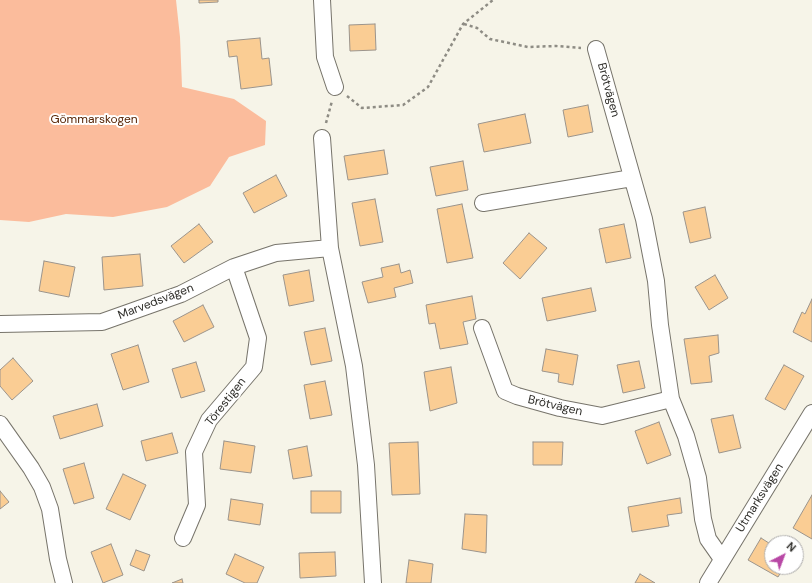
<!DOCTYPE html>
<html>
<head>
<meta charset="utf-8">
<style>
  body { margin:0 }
  #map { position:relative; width:812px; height:583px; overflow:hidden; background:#f6f4e8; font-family:"DM Sans",sans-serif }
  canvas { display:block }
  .north { position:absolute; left:764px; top:535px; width:40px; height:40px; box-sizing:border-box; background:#fff; border:1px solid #acabaa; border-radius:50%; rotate:42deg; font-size:11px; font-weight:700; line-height:16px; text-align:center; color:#2f2e2a }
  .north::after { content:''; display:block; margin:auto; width:14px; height:18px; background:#b848a5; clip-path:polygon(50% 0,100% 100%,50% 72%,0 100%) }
</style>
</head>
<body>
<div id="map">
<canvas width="812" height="583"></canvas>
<div class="north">N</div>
</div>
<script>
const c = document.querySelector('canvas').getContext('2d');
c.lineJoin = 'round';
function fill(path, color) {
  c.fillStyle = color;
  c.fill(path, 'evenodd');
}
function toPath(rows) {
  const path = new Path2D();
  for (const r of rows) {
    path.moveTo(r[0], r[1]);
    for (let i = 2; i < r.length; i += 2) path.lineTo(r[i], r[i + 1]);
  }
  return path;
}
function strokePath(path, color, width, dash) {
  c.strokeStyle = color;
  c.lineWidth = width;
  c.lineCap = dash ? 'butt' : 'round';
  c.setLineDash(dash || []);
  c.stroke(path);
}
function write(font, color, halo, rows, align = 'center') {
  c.font = font + ' "DM Sans",sans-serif';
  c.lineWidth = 4;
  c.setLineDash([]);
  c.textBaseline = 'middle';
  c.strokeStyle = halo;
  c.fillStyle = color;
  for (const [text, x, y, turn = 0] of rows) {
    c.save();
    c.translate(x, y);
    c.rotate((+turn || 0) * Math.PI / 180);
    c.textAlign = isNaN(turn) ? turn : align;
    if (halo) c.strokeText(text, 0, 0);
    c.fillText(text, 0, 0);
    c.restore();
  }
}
fill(toPath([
  [0,0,176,0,180,37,182,87,234,99,266,121,265,145,229,157,210,186,167,207,113,217,66,214,29,222,0,220]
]), '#fbbc9c');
const building = toPath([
  [199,0,218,0,218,2,199,3,199,0],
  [375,24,376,50,350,51,349,25,375,24],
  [260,38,262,59,269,58,272,85,241,89,237,56,229,57,227,41,260,38],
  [588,105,593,132,568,137,563,110,588,105],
  [525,114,531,143,484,152,478,124,525,114],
  [384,150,388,174,348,180,344,156,384,150],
  [463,161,468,190,436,196,430,167,463,161],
  [276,175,287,196,254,213,243,193,276,175],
  [375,199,383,242,360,246,352,203,375,199],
  [462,204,473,258,447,263,437,209,462,204],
  [705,207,711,238,690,243,683,212,705,207],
  [199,224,213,242,184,263,171,246,199,224],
  [624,224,631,258,606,263,599,229,624,224],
  [529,233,547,248,520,279,503,263,529,233],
  [140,254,143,286,104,290,102,257,140,254],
  [44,261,75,267,69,297,39,291,44,261],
  [399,264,401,273,410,270,413,283,394,288,396,297,368,303,362,282,383,277,381,268,399,264],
  [309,270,314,301,289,306,283,275,309,270],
  [715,275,728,298,709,310,695,287,715,275],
  [591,288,596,311,547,321,542,298,591,288],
  [472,296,476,319,463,322,468,344,440,349,435,323,429,324,426,305,472,296],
  [812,299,812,342,793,332,802,312,805,314,812,299],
  [203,305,214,327,184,342,173,321,203,305],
  [325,328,332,361,311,365,304,332,325,328],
  [718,335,719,353,709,356,712,382,691,384,684,339,718,335],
  [138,345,149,382,123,390,111,354,138,345],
  [546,349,578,355,573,385,558,382,559,374,542,371,546,349],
  [13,358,33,381,12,400,0,386,0,370,13,358],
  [639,361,645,388,623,393,617,365,639,361],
  [196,362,205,391,181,398,172,369,196,362],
  [784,365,804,376,785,410,765,399,784,365],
  [451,367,457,403,430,411,424,372,451,367],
  [325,381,332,415,310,419,304,385,325,381],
  [97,404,103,426,60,439,53,416,97,404],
  [733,415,741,448,719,453,711,419,733,415],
  [659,422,671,455,647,464,635,431,659,422],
  [172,433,178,453,146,461,141,441,172,433],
  [224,441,255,446,251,473,220,469,224,441],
  [418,442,420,494,392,495,389,443,418,442],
  [533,442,563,442,562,465,533,465,533,442],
  [307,446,312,476,293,479,288,450,307,446],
  [84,463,94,498,74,504,63,469,84,463],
  [123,474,146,485,130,520,106,509,123,474],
  [0,491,9,502,0,509,0,491],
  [311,491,341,491,341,513,311,513,311,491],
  [812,495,812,539,793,528,812,495],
  [680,498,682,513,667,515,669,526,632,532,628,507,680,498],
  [231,499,263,504,260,525,228,520,231,499],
  [465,514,487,515,486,553,462,549,465,514],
  [761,538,772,545,772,567,784,567,778,577,748,560,761,538],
  [111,544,123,575,103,583,91,552,111,544],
  [136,550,150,555,144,571,130,565,136,550],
  [335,552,336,576,300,578,299,553,335,552],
  [235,554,264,567,257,583,245,583,226,574,235,554],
  [409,560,433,564,431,583,406,583,409,560],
  [640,574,655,583,635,583,640,574],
  [182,579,183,583,172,583,182,579]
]);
fill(building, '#facd94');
strokePath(building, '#9b948c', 1);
const minor = toPath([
  [322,0,325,57,335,87],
  [596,49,644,219,656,281,660,325,671,399,686,436,698,478,703,519,708,539,722,559],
  [322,138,330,248],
  [483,203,632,178],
  [0,324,102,322,181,294,234,267,276,253,330,248,354,366,366,465,373,583],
  [482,328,505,391,517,396,560,408,602,416,671,399],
  [0,424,31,468,42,487,50,509,58,559,64,583],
  [183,538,197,505,194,452,209,420,254,367,258,338,234,267],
  [708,583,812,413]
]);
strokePath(minor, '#77746b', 18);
strokePath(toPath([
  [464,24,477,28,490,39,528,47,556,46,581,48],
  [347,96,362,108,403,105,428,87,463,24,493,0],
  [326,123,332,101]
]), '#8e8c84', 2.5, [3, 3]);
strokePath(minor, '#fff', 16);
write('12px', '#2f2e2a', '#fff', [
  ["Brötvägen",608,90,75],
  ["Marvedsvägen",156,302,-21],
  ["Törestigen",226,402,-52],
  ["Brötvägen",555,406,13],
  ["Utmarksvägen",760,498,-58]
]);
write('12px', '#562404', '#fff', [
  ["Gömmarskogen",94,120]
]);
</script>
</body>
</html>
